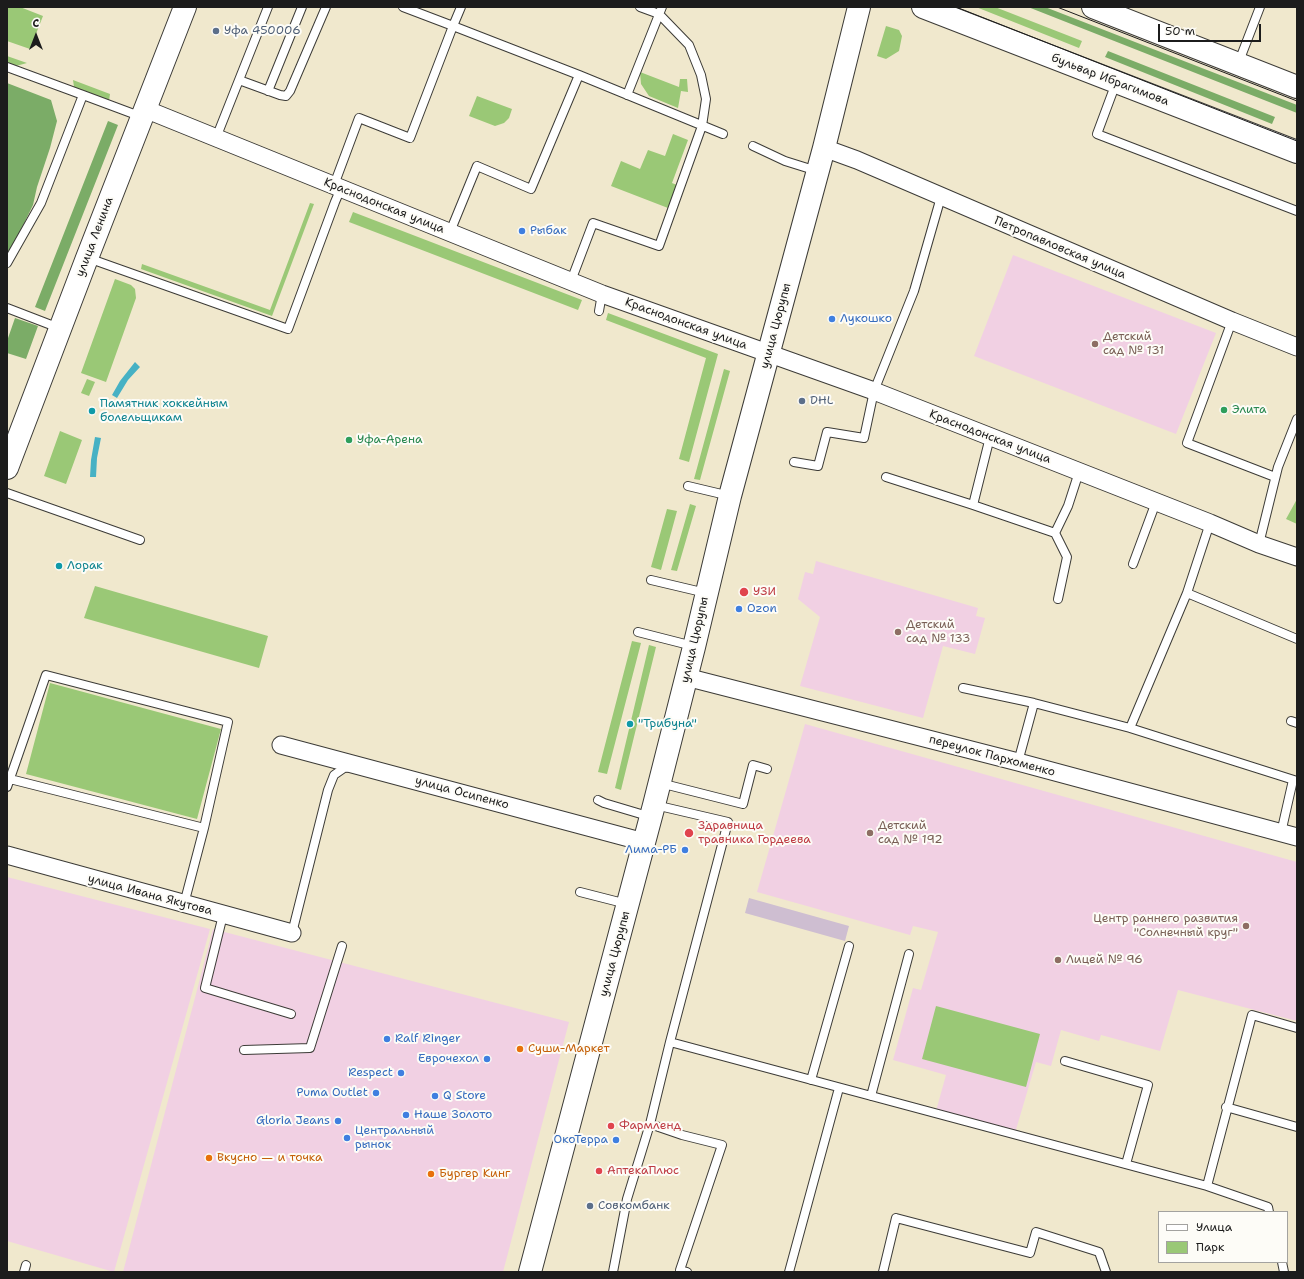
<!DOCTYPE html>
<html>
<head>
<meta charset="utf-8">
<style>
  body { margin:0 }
  #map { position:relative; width:1304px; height:1279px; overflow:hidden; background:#f0e8cd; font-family:"Shantell Sans",sans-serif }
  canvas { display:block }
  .frame { position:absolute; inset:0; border:8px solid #1c1c1c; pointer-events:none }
  .legend { position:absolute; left:1158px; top:1211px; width:130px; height:52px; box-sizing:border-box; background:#fdfcf7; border:1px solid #a3a29f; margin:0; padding:5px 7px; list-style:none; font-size:12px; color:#1c1c1c }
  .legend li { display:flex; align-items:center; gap:8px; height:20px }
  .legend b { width:20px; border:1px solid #a3a29f }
  .north { position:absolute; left:16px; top:16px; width:40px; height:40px; -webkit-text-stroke:3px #fdfcf7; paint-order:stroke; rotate:0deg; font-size:11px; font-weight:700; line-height:16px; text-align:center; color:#1c1c1c }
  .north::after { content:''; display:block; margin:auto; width:14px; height:18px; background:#1c1c1c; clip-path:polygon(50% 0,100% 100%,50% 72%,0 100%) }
  .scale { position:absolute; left:1158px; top:24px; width:103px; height:18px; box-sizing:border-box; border:2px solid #1c1c1c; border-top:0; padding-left:5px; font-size:12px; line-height:14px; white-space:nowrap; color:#1c1c1c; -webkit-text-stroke:3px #fdfcf7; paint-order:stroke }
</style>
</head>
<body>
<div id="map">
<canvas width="1304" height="1279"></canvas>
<div class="frame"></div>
<ul class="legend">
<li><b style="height:5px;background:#fff"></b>Улица</li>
<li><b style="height:11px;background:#9ac876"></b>Парк</li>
</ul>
<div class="north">С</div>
<div class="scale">50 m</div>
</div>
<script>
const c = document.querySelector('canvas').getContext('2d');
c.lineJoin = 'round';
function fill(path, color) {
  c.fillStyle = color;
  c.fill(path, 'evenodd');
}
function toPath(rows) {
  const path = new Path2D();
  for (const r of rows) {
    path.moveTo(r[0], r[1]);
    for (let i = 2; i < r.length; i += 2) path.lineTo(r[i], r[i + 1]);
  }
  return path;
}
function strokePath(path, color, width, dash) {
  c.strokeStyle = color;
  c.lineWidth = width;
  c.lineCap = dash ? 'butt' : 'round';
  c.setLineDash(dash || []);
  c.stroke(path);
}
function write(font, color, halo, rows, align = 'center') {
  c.font = font + ' "Shantell Sans",sans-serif';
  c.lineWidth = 4;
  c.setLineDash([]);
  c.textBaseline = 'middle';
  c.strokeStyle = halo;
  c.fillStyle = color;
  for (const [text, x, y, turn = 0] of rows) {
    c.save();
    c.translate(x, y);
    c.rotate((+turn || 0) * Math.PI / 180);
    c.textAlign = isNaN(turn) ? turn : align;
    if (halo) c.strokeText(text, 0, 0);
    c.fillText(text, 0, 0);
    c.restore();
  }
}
fill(toPath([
  [1013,255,1216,333,1176,434,974,356],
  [816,561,978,608,976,616,985,618,975,654,943,646,923,718,800,686,820,617,798,599,805,572,813,574],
  [805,724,1297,862,1297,1021,1178,990,1160,1051,1101,1035,1099,1041,1061,1030,1051,1066,1036,1062,1015,1133,936,1111,946,1075,893,1060,913,988,921,990,938,932,913,926,910,935,757,892],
  [7,877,210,929,114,1272,7,1241],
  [213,929,569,1022,503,1272,123,1272]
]), '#f1d0e3');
fill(toPath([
  [749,898,849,926,845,941,745,913]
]), '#cebed1');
fill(toPath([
  [7,7,20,7,43,16,30,49,7,41],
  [976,7,995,7,1082,41,1079,48],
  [886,26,899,30,902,36,899,51,886,59,877,56],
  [7,56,27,63,16,66,7,63],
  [640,72,679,87,680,79,687,79,688,92,681,91,678,108,649,96,641,84],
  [73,80,110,94,109,101,74,87],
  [477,96,512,109,509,118,504,123,495,126,469,116],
  [673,134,688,140,672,183,677,185,668,208,611,186,621,161,640,169,648,150,665,156],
  [310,203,314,204,272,316,141,269,142,264,270,310],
  [353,212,582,300,578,310,349,222],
  [115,279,131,285,135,289,136,298,106,382,81,373],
  [608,313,718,354,689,462,679,459,706,358,606,320],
  [724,369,730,371,700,480,694,479],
  [87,379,95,382,89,396,81,393],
  [60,431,82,440,66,484,44,476],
  [1297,499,1297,524,1286,519],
  [690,504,696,506,677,571,671,570],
  [667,509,677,511,661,570,651,567],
  [95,586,268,636,259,668,84,618],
  [632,641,641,643,607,774,598,772],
  [649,645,656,647,621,790,615,788],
  [50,683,221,729,197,819,26,774],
  [936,1006,1040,1034,1026,1087,922,1059]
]), '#9ac876');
fill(toPath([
  [1028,7,1045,7,1297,105,1297,113],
  [1108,51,1275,117,1272,124,1105,57],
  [7,83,51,100,57,121,50,148,37,187,33,205,7,258],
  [108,121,118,125,45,311,35,307],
  [15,318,38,326,26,359,7,353,7,341]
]), '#7bac67');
fill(toPath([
  [135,362,140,367,128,380,117,398,112,395,120,381],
  [95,437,101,438,97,458,96,477,90,477,91,460]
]), '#46b1c4');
const lane = toPath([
  [461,7,453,26,579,75],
  [1238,64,1260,7],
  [7,67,83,95,41,203,7,263],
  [239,80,268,7],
  [1116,83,1097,134,1297,211],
  [268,91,302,7],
  [83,95,142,117],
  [627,95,662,7],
  [216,138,239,80,280,95,286,96,290,91,326,7],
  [753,146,785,161,817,171],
  [334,185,359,118,410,138,453,26,403,7],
  [450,232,477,166,531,189,579,75,723,134],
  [88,258,288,329,335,202,341,188],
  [571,281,593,223,659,246,702,126,706,99,701,75,689,45,659,14,640,7],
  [7,308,59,328],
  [599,311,602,294],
  [1232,321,1187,443,1275,477],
  [794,462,818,466,827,432,864,438,874,391,914,291,941,197],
  [886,477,973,505,990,437],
  [688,486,730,496],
  [7,493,140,540],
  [973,505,1055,533,1067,557,1058,599],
  [1210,523,1187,593,1297,639],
  [1055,533,1068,506,1079,472],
  [1259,544,1278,467,1297,419],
  [1133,564,1156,502],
  [651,580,706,593],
  [638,632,693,646],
  [963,688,1034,703,1130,728,1297,781],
  [1291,721,1297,723],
  [1130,728,1187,593],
  [1018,762,1034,703],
  [10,779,204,828],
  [660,783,743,804,753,765,767,769],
  [7,787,46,675,228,722,204,828,184,904],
  [598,800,604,803,651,817],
  [1281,833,1293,780],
  [580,892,627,904],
  [223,915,205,988,291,1014],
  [292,933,328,790,334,775,344,768,350,767],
  [670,1042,1207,1186,1268,1207,1269,1212],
  [244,1050,310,1048,342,946],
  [1065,1061,1148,1085,1126,1164],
  [811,1080,849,946],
  [871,1096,909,954],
  [1226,1107,1297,1127],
  [650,1124,682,1135,722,1145,680,1270,687,1272],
  [1207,1186,1252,1015,1297,1028],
  [1282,1262,1284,1272],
  [24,1272,26,1265],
  [613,1272,627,1199,650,1124,670,1042,728,822,655,805],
  [789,1272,839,1088],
  [883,1272,896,1218,1030,1253,1036,1232,1099,1252,1106,1272]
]);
const street = toPath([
  [145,109,602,294,874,391,1210,523,1259,544,1297,557],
  [824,148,857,160,1232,321,1297,347],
  [686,677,1018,762,1297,837],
  [281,745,644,842],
  [7,855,292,933]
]);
const secondary = toPath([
  [923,7,1297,152],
  [1093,7,1297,87],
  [7,468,87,258,185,7],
  [530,1272,654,805,694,647,730,496,824,148,859,7]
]);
strokePath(lane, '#3c3b37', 10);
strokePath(street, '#3c3b37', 19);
strokePath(secondary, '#3c3b37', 24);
strokePath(lane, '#fff', 8);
strokePath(street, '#fff', 17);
strokePath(secondary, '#fff', 22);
strokePath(toPath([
  [956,7,1297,141],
  [1057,7,1297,101]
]), '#1c1c1c', 1);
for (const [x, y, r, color] of [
  [216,31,4,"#5c6f8a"],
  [522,231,4,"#3f7fe0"],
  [832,319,4,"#3f7fe0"],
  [1095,344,4,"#8d6e63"],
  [802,401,4,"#5c6f8a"],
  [1224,410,4,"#2e9e5b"],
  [92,411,4,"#0f9aa8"],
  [349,440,4,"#2e9e5b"],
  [59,566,4,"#0f9aa8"],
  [744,592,5,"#e0444e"],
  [739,609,4,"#3f7fe0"],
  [898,632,4,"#8d6e63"],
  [630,724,4,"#0f9aa8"],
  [689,833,5,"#e0444e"],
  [870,833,4,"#8d6e63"],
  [685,850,4,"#3f7fe0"],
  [1246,926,4,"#8d6e63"],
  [1058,960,4,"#8d6e63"],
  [387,1039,4,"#3f7fe0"],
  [520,1049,4,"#e8710a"],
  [487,1059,4,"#3f7fe0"],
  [401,1073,4,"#3f7fe0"],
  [376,1093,4,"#3f7fe0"],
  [435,1096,4,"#3f7fe0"],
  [406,1115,4,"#3f7fe0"],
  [338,1121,4,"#3f7fe0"],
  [611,1126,4,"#e0444e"],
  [347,1138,4,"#3f7fe0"],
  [616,1140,4,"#3f7fe0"],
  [209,1158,4,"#e8710a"],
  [599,1171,4,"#e0444e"],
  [431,1174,4,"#e8710a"],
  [590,1206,4,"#5c6f8a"]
]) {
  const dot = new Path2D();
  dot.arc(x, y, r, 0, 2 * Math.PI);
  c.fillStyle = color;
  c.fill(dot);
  strokePath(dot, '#fdfcf7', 1.5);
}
write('12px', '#4e5e75', '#fdfcf7', [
  ["Уфа 450006",224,31],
  ["DHL",810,401],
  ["Совкомбанк",598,1206]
], 'left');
write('12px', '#1c1c1c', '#fdfcf7', [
  ["бульвар Ибрагимова",1110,80,21],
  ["Краснодонская улица",384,206,22],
  ["улица Ленина",95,237,-69],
  ["Петропавловская улица",1060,248,23],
  ["Краснодонская улица",686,324,20],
  ["улица Цюрупы",776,326,-75],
  ["Краснодонская улица",990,437,21],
  ["улица Цюрупы",695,640,-77],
  ["переулок Пархоменко",992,756,15],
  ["улица Осипенко",462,793,15],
  ["улица Ивана Якутова",150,895,15],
  ["улица Цюрупы",615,954,-75]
]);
write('12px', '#366cbe', '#fdfcf7', [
  ["Рыбак",530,231],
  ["Лукошко",840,319],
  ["Ozon",747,609],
  ["Лима-РБ",677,850,"right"],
  ["Ralf Ringer",395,1039],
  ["Еврочехол",479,1059,"right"],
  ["Respect",393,1073,"right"],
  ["Puma Outlet",368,1093,"right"],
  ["Q Store",443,1096],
  ["Наше Золото",414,1115],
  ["Gloria Jeans",330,1121,"right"],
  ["Центральный",355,1131],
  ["рынок",355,1145],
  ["ОкоТерра",608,1140,"right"]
], 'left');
write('12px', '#785e54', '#fdfcf7', [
  ["Детский",1103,337],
  ["сад № 131",1103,351],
  ["Детский",906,625],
  ["сад № 133",906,639],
  ["Детский",878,826],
  ["сад № 192",878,840],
  ["Центр раннего развития",1238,919,"right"],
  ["\"Солнечный круг\"",1238,933,"right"],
  ["Лицей № 96",1066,960]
], 'left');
write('12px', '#0d838f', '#fdfcf7', [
  ["Памятник хоккейным",100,404],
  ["болельщикам",100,418],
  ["Лорак",67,566],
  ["\"Трибуна\"",638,724]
], 'left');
write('12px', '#27864d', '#fdfcf7', [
  ["Элита",1232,410],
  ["Уфа-Арена",357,440]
], 'left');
write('12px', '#be3a42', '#fdfcf7', [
  ["УЗИ",753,592],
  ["Здравница",698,826],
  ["травника Гордеева",698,840],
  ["Фармленд",619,1126],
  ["АптекаПлюс",607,1171]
], 'left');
write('12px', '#c56008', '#fdfcf7', [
  ["Суши-Маркет",528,1049],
  ["Вкусно — и точка",217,1158],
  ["Бургер Кинг",439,1174]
], 'left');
</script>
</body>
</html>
